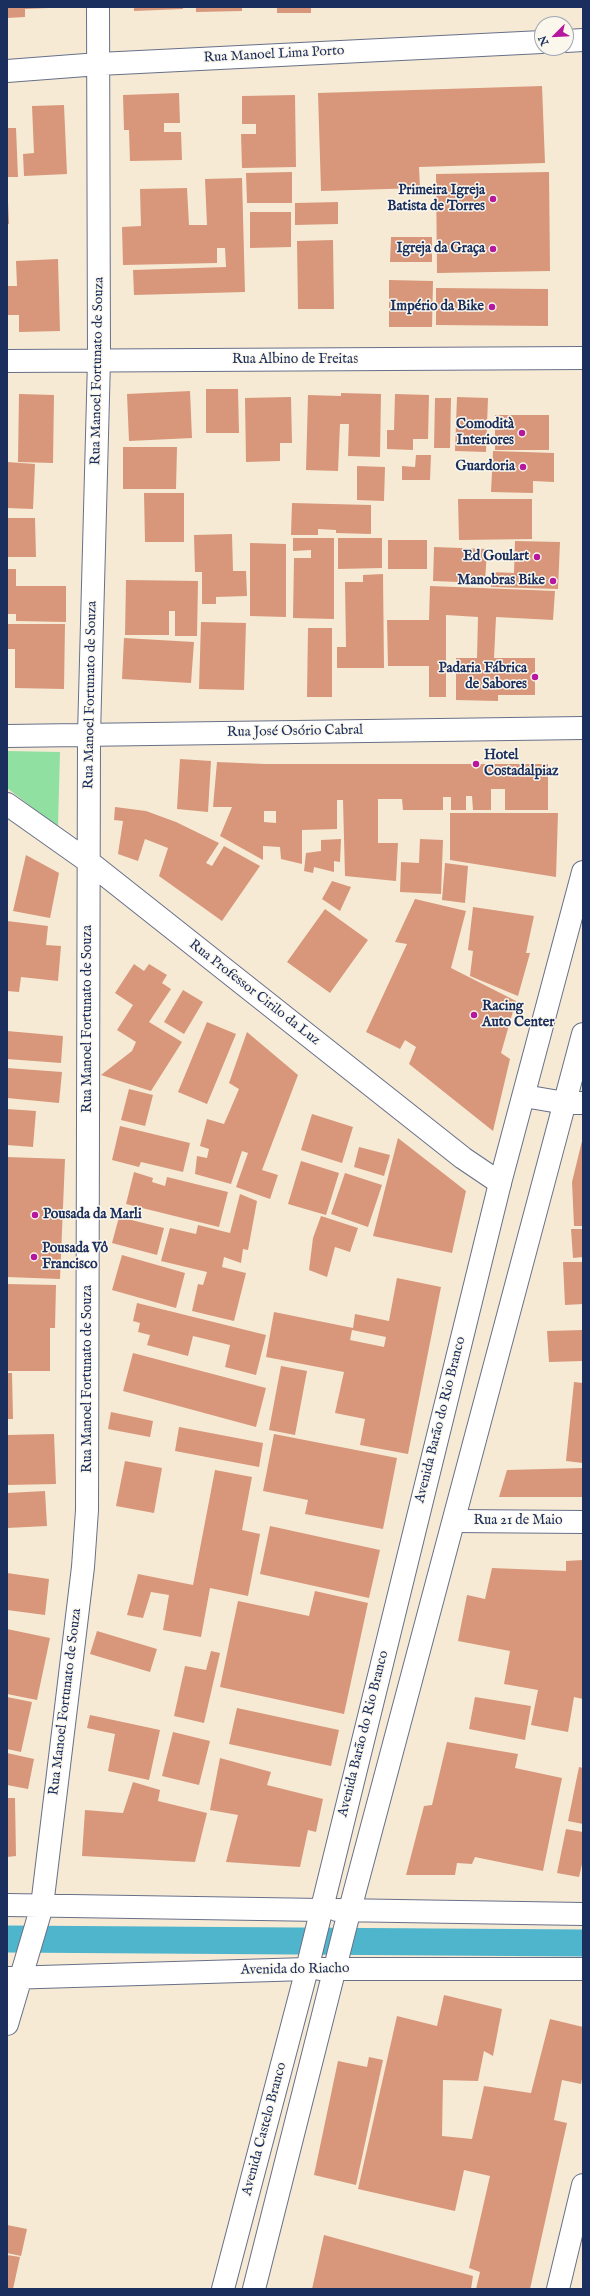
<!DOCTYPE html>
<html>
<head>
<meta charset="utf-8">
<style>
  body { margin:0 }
  #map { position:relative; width:590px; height:2296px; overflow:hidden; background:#f6ead5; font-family:"IM FELL English",serif }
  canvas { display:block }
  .frame { position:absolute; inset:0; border:8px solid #1b2f5e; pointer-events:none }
  .north { position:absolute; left:534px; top:16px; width:40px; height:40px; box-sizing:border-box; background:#fbf7ec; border:1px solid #a1a7b3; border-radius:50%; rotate:246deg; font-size:11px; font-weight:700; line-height:16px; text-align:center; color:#1b2f5e }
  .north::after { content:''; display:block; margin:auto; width:14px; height:18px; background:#b5179e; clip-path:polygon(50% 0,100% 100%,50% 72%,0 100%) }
</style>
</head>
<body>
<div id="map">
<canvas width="590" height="2296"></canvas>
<div class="frame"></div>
<div class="north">N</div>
</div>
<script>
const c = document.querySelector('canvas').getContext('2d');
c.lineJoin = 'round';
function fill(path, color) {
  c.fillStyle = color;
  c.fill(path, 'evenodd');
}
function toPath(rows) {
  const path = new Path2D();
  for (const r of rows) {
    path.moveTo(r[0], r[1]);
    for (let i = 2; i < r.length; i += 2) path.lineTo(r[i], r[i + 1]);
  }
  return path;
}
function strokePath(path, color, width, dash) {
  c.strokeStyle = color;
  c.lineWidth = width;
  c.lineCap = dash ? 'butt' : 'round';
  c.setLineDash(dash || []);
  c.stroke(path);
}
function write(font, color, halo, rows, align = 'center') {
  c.font = font + ' "IM FELL English",serif';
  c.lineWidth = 3;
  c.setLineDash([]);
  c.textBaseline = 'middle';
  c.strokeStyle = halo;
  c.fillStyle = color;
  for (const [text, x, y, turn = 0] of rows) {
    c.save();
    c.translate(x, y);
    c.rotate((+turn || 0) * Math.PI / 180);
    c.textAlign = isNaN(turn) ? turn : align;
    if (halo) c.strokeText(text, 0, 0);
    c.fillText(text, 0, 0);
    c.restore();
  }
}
fill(toPath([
  [7,751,60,752,58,827,7,788]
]), '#8fe0a1');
strokePath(toPath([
  [7,1939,583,1943]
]), '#4eb5cc', 27);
fill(toPath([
  [7,7,49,7,49,8,25,9,25,17,7,18],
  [134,7,183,7,183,9,134,11],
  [196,7,242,7,242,11,196,12],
  [277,7,311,7,311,13,277,13],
  [542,86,545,163,419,167,420,188,321,191,318,93],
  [179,93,180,123,164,123,164,132,181,132,182,160,130,161,129,130,124,130,123,95],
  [295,95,296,167,242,168,241,134,256,134,256,124,242,124,242,96],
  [64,105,67,174,24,176,23,154,34,153,32,106],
  [7,128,16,128,18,177,7,177],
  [292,172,292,203,247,203,246,173],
  [549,172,550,271,437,273,436,174],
  [242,178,245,292,134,295,133,270,226,267,225,248,217,248,217,263,123,265,122,227,141,226,140,189,187,188,189,225,207,225,205,179],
  [7,202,8,202,9,224,7,224],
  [338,202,338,224,295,225,295,203],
  [250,212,291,212,291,247,250,248],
  [391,237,432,237,432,262,390,262],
  [333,240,334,309,298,309,297,241],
  [58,259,60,331,19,332,19,315,7,315,7,286,17,286,16,261],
  [389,280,433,281,432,327,389,327],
  [436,288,548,289,548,326,436,325],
  [206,389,238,389,239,433,206,433],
  [190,391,192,438,129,441,127,394],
  [341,393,381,394,380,457,348,456,349,424,340,424,338,471,306,470,308,395,341,396],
  [19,394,54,395,53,463,18,462],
  [395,394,429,395,428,439,413,439,413,450,387,449,387,430,394,430],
  [291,397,292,443,280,443,280,461,246,462,245,398],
  [457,397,488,398,486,452,455,451],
  [435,398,451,398,450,448,434,448],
  [495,415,549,415,549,450,495,450],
  [123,447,177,447,176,489,123,489],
  [493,451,554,453,554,482,533,481,533,493,491,492],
  [416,455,431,455,430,480,402,480,402,466,415,467],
  [7,462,35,464,33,509,7,508],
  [357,466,385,467,384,501,357,500],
  [144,493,184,493,184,542,145,542],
  [458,499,532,499,532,539,459,540],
  [292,503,371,505,371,534,336,533,336,530,318,529,318,535,291,535],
  [7,518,35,518,36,557,7,557],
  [232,534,233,571,246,571,247,596,216,597,216,604,202,604,202,572,195,572,194,535],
  [293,538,334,538,334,619,293,618,294,558,311,558,311,550,293,551],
  [338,538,382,538,382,568,338,569],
  [388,540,427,540,427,569,388,569],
  [515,541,560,542,558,589,491,587,492,572,514,573],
  [250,543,286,544,286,617,250,616],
  [434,547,487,549,485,583,433,581],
  [7,569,16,569,16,586,66,586,66,622,16,621,16,614,7,614],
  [383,574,384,668,337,668,337,647,346,647,345,582,363,582,363,575],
  [126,580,198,581,197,636,175,636,175,611,169,611,169,635,125,635],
  [430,586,555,591,553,620,496,617,494,658,535,658,535,695,498,695,498,701,456,700,456,658,477,658,478,617,446,615,446,697,429,697,429,666,388,666,387,620,429,620],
  [201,622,246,623,244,690,199,689],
  [7,624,65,624,64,689,15,688,15,649,7,649],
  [308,628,332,628,332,697,307,697],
  [124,638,194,642,191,683,122,679],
  [180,759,211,761,208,812,177,809],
  [217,762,265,764,548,764,548,810,505,810,505,789,491,789,491,810,473,810,472,796,466,796,466,810,451,810,451,797,443,797,443,810,403,810,402,799,378,799,378,843,398,843,396,881,345,876,343,800,337,800,337,829,302,830,302,864,281,859,280,847,263,846,263,860,220,836,232,807,213,807],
  [264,811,276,811,276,823,264,822],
  [115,807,146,811,176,822,219,843,206,863,212,866,224,846,260,866,222,921,159,876,168,848,145,839,138,861,118,854,123,821,114,820],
  [450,813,558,813,556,877,450,860],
  [341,839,340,862,334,861,334,872,314,867,313,873,304,871,306,853,321,851,321,840],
  [420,839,443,840,441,894,400,892,401,862,419,863],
  [26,855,59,873,50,918,13,911],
  [445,863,468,866,465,903,442,900],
  [332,881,351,887,340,911,322,899],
  [415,899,466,911,451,968,516,1001,501,1053,510,1059,493,1131,409,1064,416,1047,405,1040,400,1049,366,1032,407,944,395,942],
  [473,907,534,916,526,953,530,953,518,996,470,976,473,951,468,950],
  [325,909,368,940,330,993,287,962],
  [7,921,48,926,46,945,61,946,58,981,21,977,19,992,7,991],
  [134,964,144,971,149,964,167,975,162,983,171,989,149,1022,182,1042,151,1091,101,1075,132,1051,136,1042,117,1030,133,1005,115,993],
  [183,990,203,1002,184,1034,164,1022],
  [207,1022,236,1034,207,1104,178,1092],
  [7,1031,63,1036,61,1063,7,1059],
  [247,1032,298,1075,262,1170,278,1175,270,1199,236,1187,248,1153,242,1151,231,1184,195,1174,197,1156,207,1158,209,1149,200,1146,207,1119,224,1124,239,1089,229,1083],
  [7,1068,62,1072,59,1103,7,1098],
  [129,1089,153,1095,145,1126,121,1120],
  [7,1109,36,1111,33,1147,7,1145],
  [312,1114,353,1127,342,1163,301,1150],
  [120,1126,190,1143,183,1172,141,1162,139,1167,112,1160],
  [398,1138,466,1191,452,1253,373,1236],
  [582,1141,583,1226,574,1226,572,1182],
  [359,1147,390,1155,384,1176,354,1167],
  [7,1157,65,1159,60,1279,7,1277],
  [301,1161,339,1173,326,1215,288,1204],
  [134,1172,153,1178,152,1182,165,1186,167,1177,228,1192,219,1227,126,1204],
  [345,1173,382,1185,368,1227,331,1214],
  [240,1194,257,1201,248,1250,243,1249,241,1263,224,1257,222,1267,246,1273,234,1321,192,1311,198,1284,203,1285,207,1272,161,1261,170,1228,196,1234,198,1225,230,1233],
  [321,1216,358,1228,350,1252,335,1247,327,1277,309,1270,313,1238],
  [119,1217,164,1228,157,1255,112,1243],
  [571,1229,583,1229,583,1257,573,1258],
  [122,1255,185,1273,176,1308,112,1290],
  [563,1262,583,1262,583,1304,565,1305],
  [397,1278,441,1287,408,1454,360,1445,365,1419,335,1413,344,1372,266,1357,274,1312,353,1328,355,1314,389,1321],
  [352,1330,386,1337,384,1347,350,1340],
  [7,1284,56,1285,55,1328,50,1328,50,1371,7,1371],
  [137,1303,266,1335,256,1375,225,1367,230,1345,193,1336,188,1356,147,1345,150,1335,138,1332,140,1323,133,1321],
  [583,1330,583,1361,549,1362,547,1331],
  [133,1353,266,1388,256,1427,123,1391],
  [281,1366,307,1371,295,1435,269,1430],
  [7,1373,12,1373,13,1419,7,1419],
  [574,1382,583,1383,583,1463,566,1461],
  [111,1412,153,1421,150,1437,108,1429],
  [179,1427,263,1443,259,1467,175,1451],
  [54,1434,56,1484,7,1485,7,1435],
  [274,1434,397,1458,383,1529,305,1514,308,1500,263,1491],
  [125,1461,162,1468,154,1513,116,1506],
  [583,1468,583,1497,499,1497,507,1470],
  [215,1470,252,1477,242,1530,260,1534,248,1596,210,1588,201,1637,163,1630,169,1595,151,1592,143,1618,127,1615,138,1574,193,1585],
  [45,1491,47,1526,7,1528,7,1493],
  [270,1526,380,1550,369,1598,260,1574],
  [583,1560,583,1699,574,1697,568,1732,531,1725,538,1690,504,1684,510,1651,458,1641,467,1595,485,1599,492,1568,566,1571,566,1561],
  [7,1573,49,1579,45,1615,7,1610],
  [315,1591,368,1603,344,1714,220,1687,238,1601,309,1616],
  [7,1629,50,1638,37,1700,7,1694],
  [97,1631,157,1649,150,1672,90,1654],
  [211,1651,220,1653,204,1723,174,1716,185,1666,206,1670],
  [7,1697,32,1702,21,1752,7,1749],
  [475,1697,531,1706,525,1740,469,1729],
  [237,1708,339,1730,331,1766,229,1744],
  [90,1715,160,1730,149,1780,108,1771,115,1734,87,1728],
  [173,1732,210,1741,199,1785,162,1776],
  [447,1742,518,1754,515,1768,562,1778,543,1871,475,1857,472,1864,457,1863,455,1875,406,1875,424,1806,432,1805],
  [7,1753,34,1759,28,1789,7,1785],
  [220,1758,271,1772,267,1785,323,1799,316,1832,308,1830,300,1867,226,1862,238,1815,210,1810],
  [579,1767,583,1768,583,1824,568,1821],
  [133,1782,160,1790,158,1801,207,1813,195,1862,82,1856,85,1810,123,1813],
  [7,1798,15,1798,16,1856,7,1857],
  [566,1829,583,1832,583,1860,579,1877,557,1873],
  [444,1995,502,2009,493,2056,484,2051,478,2081,443,2080,442,2136,472,2139,484,2086,531,2093,550,2019,583,2027,583,2074,581,2084,562,2080,554,2120,567,2123,530,2289,476,2289,480,2272,469,2268,490,2176,464,2170,455,2211,358,2189,397,2016,437,2026],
  [369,2057,383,2060,356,2185,314,2175,338,2061,367,2067],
  [7,2225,27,2229,21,2256,7,2253],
  [324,2235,473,2276,471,2289,312,2289],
  [7,2255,20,2257,13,2289,7,2289]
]), '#d8977a');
const street = toPath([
  [566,41,583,40],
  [7,71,99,64,542,42],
  [7,361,583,358],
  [7,736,583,728],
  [7,804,89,862,463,1158,500,1183],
  [524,1096,565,1103,583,1103],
  [454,1521,583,1522],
  [7,1905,322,1910],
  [7,1978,307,1969],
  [7,2024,42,1906,83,1567,87,1510,89,735,99,360,98,7],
  [558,2289,583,2185]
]);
const secondary = toPath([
  [337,1910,583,1914],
  [320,1969,583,1969],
  [223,2289,307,1969,500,1183,583,872],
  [254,2289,345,1928,583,1034]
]);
strokePath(street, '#687088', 24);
strokePath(secondary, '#687088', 24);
strokePath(street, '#fff', 22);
strokePath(secondary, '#fff', 22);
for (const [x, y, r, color] of [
  [493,199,4,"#b5179e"],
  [493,249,4,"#b5179e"],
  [492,307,4,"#b5179e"],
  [522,433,4,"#b5179e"],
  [523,467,4,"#b5179e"],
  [537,557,4,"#b5179e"],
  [553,581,4,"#b5179e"],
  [535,677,4,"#b5179e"],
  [476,764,4,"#b5179e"],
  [474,1015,4,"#b5179e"],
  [35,1215,4,"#b5179e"],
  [34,1257,4,"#b5179e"]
]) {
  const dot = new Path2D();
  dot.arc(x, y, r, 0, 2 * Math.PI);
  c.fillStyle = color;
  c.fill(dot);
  strokePath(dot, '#fbf7ec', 1.5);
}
write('14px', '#1b2f5e', '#fbf7ec', [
  ["Rua Manoel Lima Porto",274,55,-3],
  ["Rua Albino de Freitas",295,360],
  ["Rua Manoel Fortunato de Souza",98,371,-89],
  ["Rua Manoel Fortunato de Souza",91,695,-89],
  ["Rua José Osório Cabral",295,732,-1],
  ["Rua Professor Cirilo da Luz",254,993,38],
  ["Rua Manoel Fortunato de Souza",88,1019,-90],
  ["Rua Manoel Fortunato de Souza",88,1379,-90],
  ["Avenida Barão do Rio Branco",441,1420,-76],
  ["Rua 21 de Maio",518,1521],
  ["Rua Manoel Fortunato de Souza",66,1702,-83],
  ["Avenida Barão do Rio Branco",364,1734,-76],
  ["Avenida do Riacho",295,1970,-1],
  ["Avenida Castelo Branco",265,2129,-75]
]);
write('bold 14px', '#1b2f5e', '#fbf7ec', [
  ["Primeira Igreja",485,191],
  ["Batista de Torres",485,207],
  ["Igreja da Graça",485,249],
  ["Império da Bike",484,307],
  ["Comodità",514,425],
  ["Interiores",514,441],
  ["Guardoria",515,467],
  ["Ed Goulart",529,557],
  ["Manobras Bike",545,581],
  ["Padaria Fábrica",527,669],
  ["de Sabores",527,685],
  ["Hotel",484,756,"left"],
  ["Costadalpiaz",484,772,"left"],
  ["Racing",482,1007,"left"],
  ["Auto Center",482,1023,"left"],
  ["Pousada da Marli",43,1215,"left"],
  ["Pousada Vô",42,1249,"left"],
  ["Francisco",42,1265,"left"]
], 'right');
</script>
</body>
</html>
